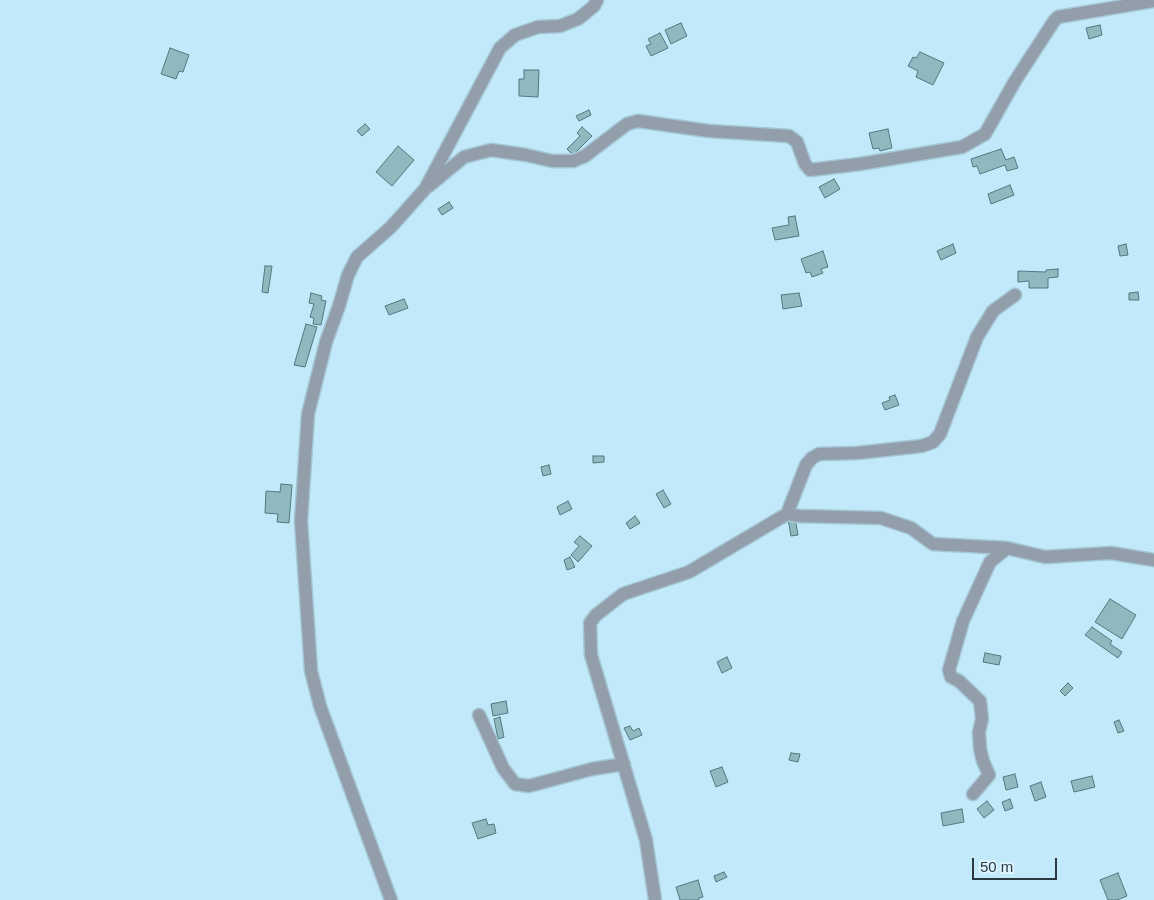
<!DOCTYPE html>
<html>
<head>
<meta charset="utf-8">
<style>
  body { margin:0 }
  #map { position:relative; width:1154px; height:900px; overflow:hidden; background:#c2e9fa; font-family:Arial,sans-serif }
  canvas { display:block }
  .scale { position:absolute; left:972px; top:858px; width:85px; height:22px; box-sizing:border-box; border:2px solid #2a3940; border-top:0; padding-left:6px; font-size:15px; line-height:18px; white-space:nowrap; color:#2a3940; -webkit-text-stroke:4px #dcf3fe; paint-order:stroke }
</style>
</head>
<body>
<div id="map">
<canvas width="1154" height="900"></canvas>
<div class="scale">50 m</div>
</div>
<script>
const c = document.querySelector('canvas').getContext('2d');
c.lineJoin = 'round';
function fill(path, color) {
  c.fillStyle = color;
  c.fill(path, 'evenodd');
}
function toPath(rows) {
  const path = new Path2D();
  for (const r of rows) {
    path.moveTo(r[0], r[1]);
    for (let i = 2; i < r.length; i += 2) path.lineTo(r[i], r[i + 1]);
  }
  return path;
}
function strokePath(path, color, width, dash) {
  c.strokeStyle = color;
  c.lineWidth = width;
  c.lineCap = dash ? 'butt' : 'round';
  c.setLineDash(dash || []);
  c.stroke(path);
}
const building = toPath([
  [681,23,687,36,671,44,665,30,681,23],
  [1100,25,1102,35,1089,39,1086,28,1100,25],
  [660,33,668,48,651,56,646,46,651,44,648,39,660,33],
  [170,48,189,55,183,72,179,71,176,79,161,74,170,48],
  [920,52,944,63,933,85,916,77,918,71,908,66,913,57,916,58,920,52],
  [524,70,539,70,538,97,519,96,519,79,524,79,524,70],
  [589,110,591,115,579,121,576,116,589,110],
  [365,124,370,129,362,136,357,131,365,124],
  [582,127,592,136,573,155,567,149,580,136,577,133,582,127],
  [888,129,892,148,880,151,879,148,873,149,869,133,888,129],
  [398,146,414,160,392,186,376,172,398,146],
  [1001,149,1006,160,1014,157,1018,168,1007,171,1005,165,980,174,977,166,973,167,971,159,1001,149],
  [834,179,840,189,825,198,819,187,834,179],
  [1010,185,1014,195,991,204,988,194,1010,185],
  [449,202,453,208,442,215,438,209,449,202],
  [795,216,799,236,775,240,772,228,789,225,788,217,795,216],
  [953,244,956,253,941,260,937,251,953,244],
  [1126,244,1128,255,1120,256,1118,246,1126,244],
  [823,251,828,267,821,269,823,273,812,277,810,272,806,273,801,259,823,251],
  [265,266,272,266,268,293,262,292,265,266],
  [1058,269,1058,277,1048,278,1048,288,1029,288,1029,281,1018,282,1018,271,1046,272,1046,270,1058,269],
  [1138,292,1139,300,1129,300,1129,293,1138,292],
  [311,293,322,296,321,300,326,301,321,325,313,324,314,318,310,317,314,304,309,303,311,293],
  [799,293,802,306,783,309,781,295,799,293],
  [404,299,408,308,389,315,385,306,404,299],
  [306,324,317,327,305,367,294,365,306,324],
  [895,395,899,405,885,410,882,403,890,400,889,397,895,395],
  [593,456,604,456,604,462,593,463,593,456],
  [549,465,551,474,543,476,541,467,549,465],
  [281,484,292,485,289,523,277,522,278,514,265,513,266,491,280,492,281,484],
  [663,490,671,504,664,508,656,494,663,490],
  [568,501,572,509,560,515,557,507,568,501],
  [635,516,640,523,630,529,626,523,635,516],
  [795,518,798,535,791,536,788,519,795,518],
  [580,536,592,546,578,562,571,555,579,546,574,542,580,536],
  [570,557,575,567,567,570,564,560,570,557],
  [1110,599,1136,615,1122,639,1095,622,1110,599],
  [1092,627,1112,641,1110,644,1122,652,1118,658,1085,635,1092,627],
  [985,653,1001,656,999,665,983,662,985,653],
  [727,657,732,668,722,673,717,662,727,657],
  [1068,683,1073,688,1065,696,1060,691,1068,683],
  [506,701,508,713,493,716,491,704,506,701],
  [500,717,504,737,498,739,494,719,500,717],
  [1119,720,1124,731,1118,733,1114,722,1119,720],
  [630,726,633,731,639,728,642,735,630,740,624,728,630,726],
  [791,753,800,754,798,762,789,760,791,753],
  [722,767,728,782,716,787,710,771,722,767],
  [1015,774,1018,787,1006,790,1003,777,1015,774],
  [1092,776,1095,787,1074,792,1071,781,1092,776],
  [1041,782,1046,797,1035,801,1030,786,1041,782],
  [1010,799,1013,808,1005,811,1002,802,1010,799],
  [987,801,994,810,984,818,977,809,987,801],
  [962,809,964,822,943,826,941,813,962,809],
  [486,819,488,825,494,824,496,833,478,839,472,823,486,819],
  [724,872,727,877,716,882,714,876,724,872],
  [1118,873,1127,896,1117,900,1108,900,1100,880,1118,873],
  [698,880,703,897,699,898,699,900,680,900,676,887,698,880]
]);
fill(building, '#8eb9bf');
strokePath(building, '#4f797f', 1);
const minor = toPath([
  [429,186,464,157,491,150,526,155,552,161,573,161,585,156,627,124,638,121,709,131,789,136,797,142,805,164,810,170,860,164,962,147,985,134,1015,81,1054,21,1058,17,1154,1],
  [787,514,806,465,812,458,819,454,857,453,922,446,933,442,940,434,977,337,993,311,1015,295],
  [479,715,503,768,515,784,529,786,592,769,624,764],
  [973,794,989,775,983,761,980,749,979,732,982,719,980,701,959,681,951,677,949,670,963,621,990,562,1007,548],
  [391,900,320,706,311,671,301,521,308,414,326,342,339,306,348,275,357,257,391,227,425,189,500,48,515,35,538,27,560,26,578,19,594,6,597,0],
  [655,900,646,840,591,655,590,623,596,615,623,594,689,572,787,514,799,516,881,518,911,528,933,544,1007,548,1045,557,1111,553,1154,560]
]);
strokePath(minor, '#a4c6d5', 15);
strokePath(minor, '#929ea9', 12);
</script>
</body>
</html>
